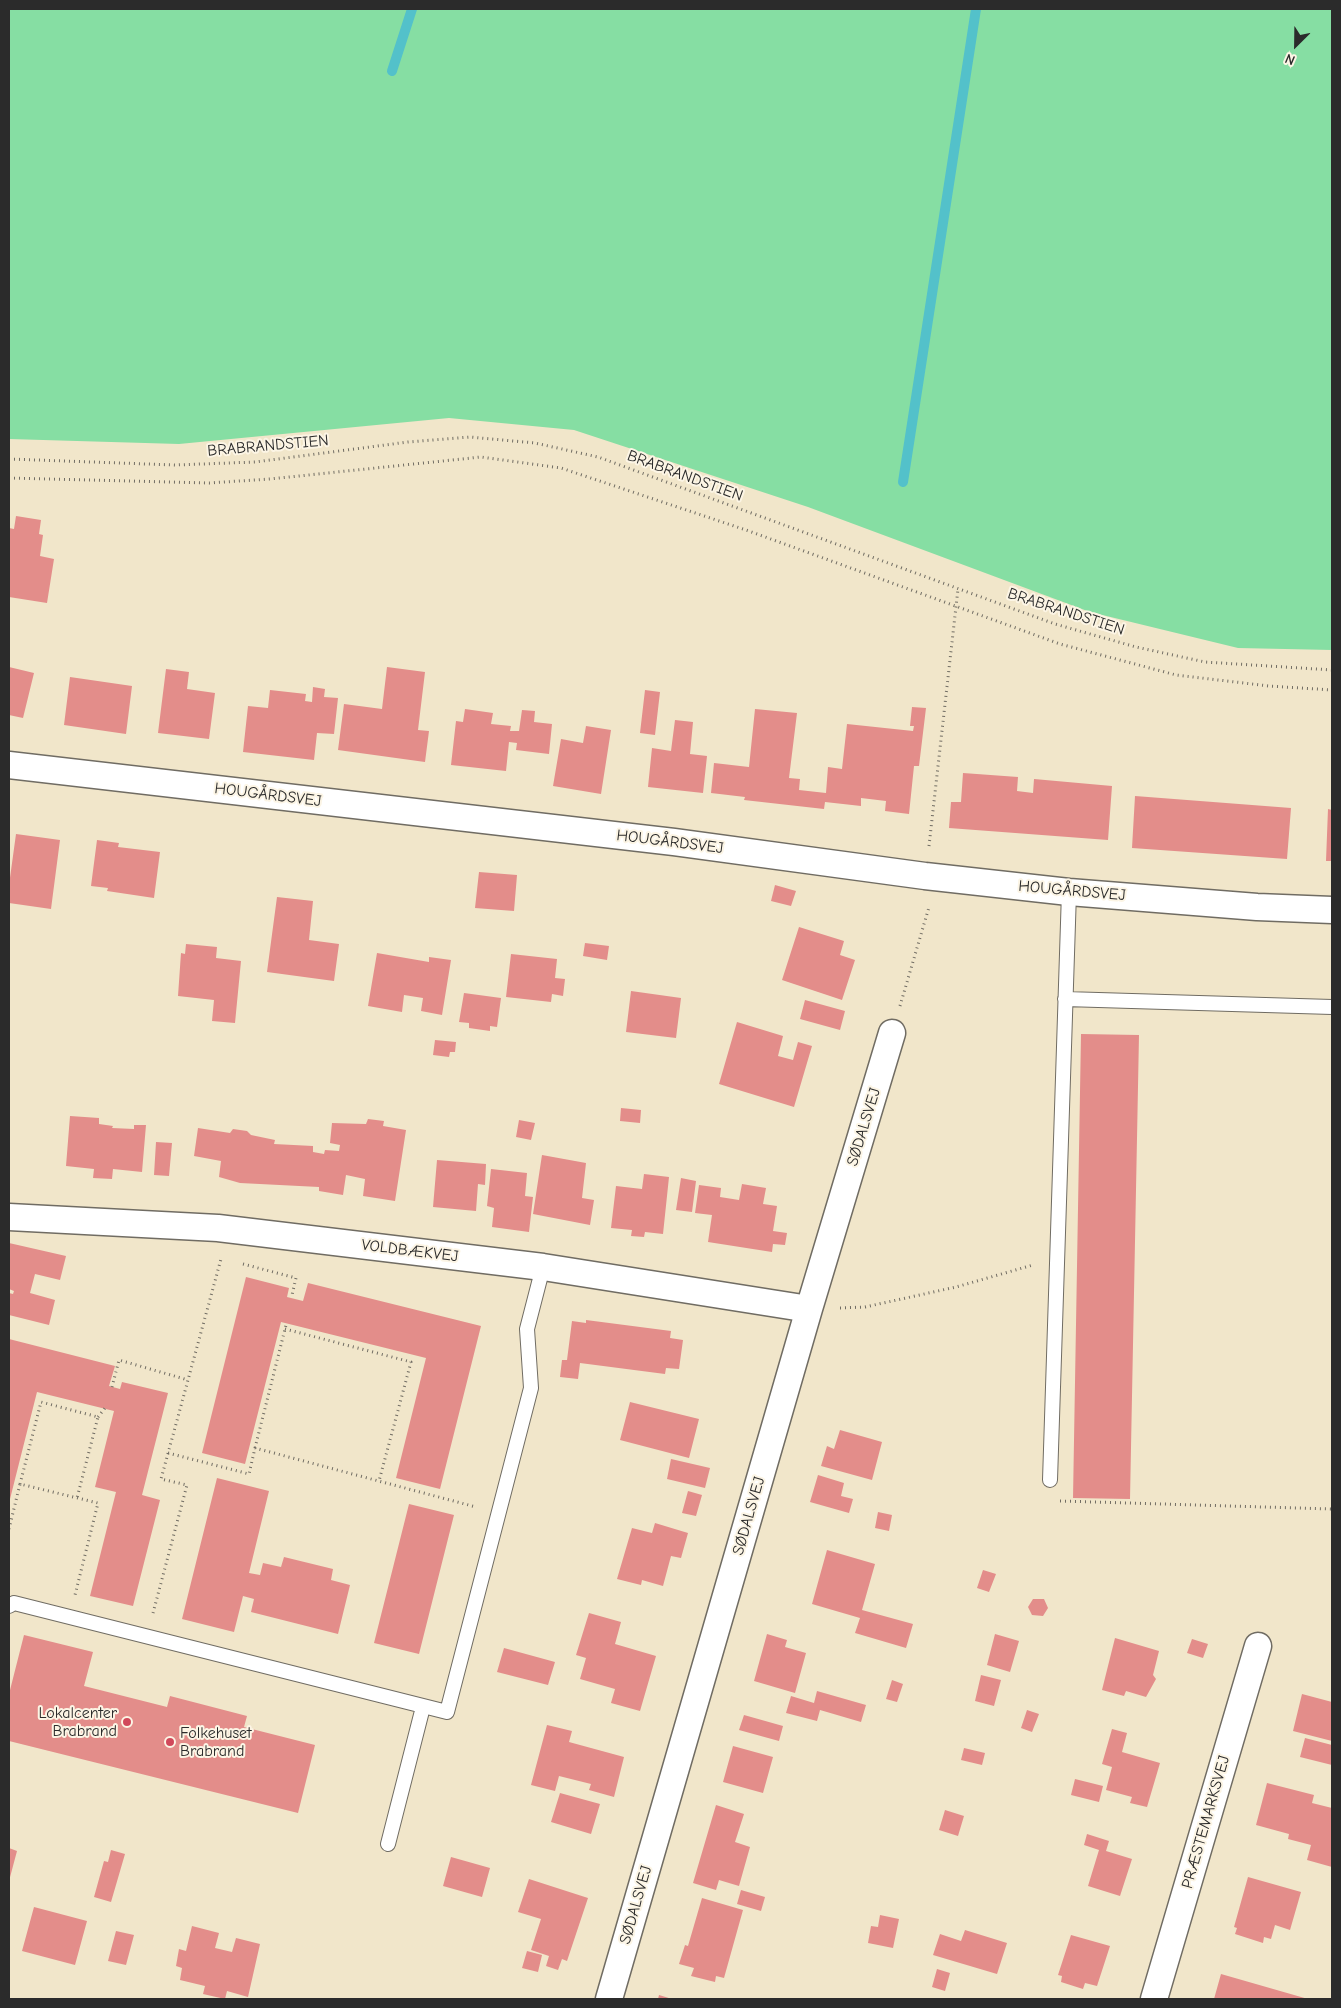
<!DOCTYPE html>
<html>
<head>
<meta charset="utf-8">
<style>
  body { margin:0 }
  #map { position:relative; width:1341px; height:2008px; overflow:hidden; background:#f1e6ca; font-family:"Comic Neue",sans-serif }
  canvas { display:block }
  .frame { position:absolute; inset:0; border:10px solid #2b2b2b; pointer-events:none }
  .north { position:absolute; left:1271px; top:20px; width:50px; height:50px; -webkit-text-stroke:4px #fcf5e5; paint-order:stroke; rotate:203deg; font-size:14px; font-weight:700; line-height:20px; text-align:center; color:#2b2b2b }
  .north::after { content:''; display:block; margin:auto; width:18px; height:22px; background:#2b2b2b; clip-path:polygon(50% 0,100% 100%,50% 72%,0 100%) }
</style>
</head>
<body>
<div id="map">
<canvas width="1341" height="2008"></canvas>
<div class="frame"></div>
<div class="north">N</div>
</div>
<script>
const c = document.querySelector('canvas').getContext('2d');
c.lineJoin = 'round';
function fill(path, color) {
  c.fillStyle = color;
  c.fill(path, 'evenodd');
}
function toPath(rows) {
  const path = new Path2D();
  for (const r of rows) {
    path.moveTo(r[0], r[1]);
    for (let i = 2; i < r.length; i += 2) path.lineTo(r[i], r[i + 1]);
  }
  return path;
}
function strokePath(path, color, width, dash) {
  c.strokeStyle = color;
  c.lineWidth = width;
  c.lineCap = dash ? 'butt' : 'round';
  c.setLineDash(dash || []);
  c.stroke(path);
}
function write(font, color, halo, rows, align = 'center') {
  c.font = font + ' "Comic Neue",sans-serif';
  c.lineWidth = 4;
  c.setLineDash([]);
  c.textBaseline = 'middle';
  c.strokeStyle = halo;
  c.fillStyle = color;
  for (const [text, x, y, turn = 0] of rows) {
    c.save();
    c.translate(x, y);
    c.rotate((+turn || 0) * Math.PI / 180);
    c.textAlign = isNaN(turn) ? turn : align;
    if (halo) c.strokeText(text, 0, 0);
    c.fillText(text, 0, 0);
    c.restore();
  }
}
fill(toPath([
  [9,9,1332,9,1332,650,1238,648,1090,612,808,507,574,430,449,418,179,444,9,439]
]), '#86dea3');
strokePath(toPath([
  [392,71,412,9],
  [903,482,976,9]
]), '#53c1ca', 10);
fill(toPath([
  [16,516,41,520,39,534,43,535,40,556,54,559,47,603,9,597,9,528,14,529],
  [9,667,34,673,23,718,9,715],
  [387,667,425,672,418,730,429,731,425,762,338,750,344,704,382,709],
  [166,669,189,672,187,689,215,693,209,739,158,733],
  [70,677,132,686,126,734,64,725],
  [313,687,325,689,324,697,338,698,334,734,317,733,314,760,243,752,248,706,268,708,270,690,306,694,305,701,312,702],
  [645,690,660,692,655,735,640,733],
  [912,707,926,708,919,766,914,766,909,814,885,811,886,801,861,798,861,806,825,802,824,809,744,800,745,797,711,793,714,763,749,767,755,709,797,713,789,778,800,779,799,790,826,793,828,767,842,769,847,724,913,731,914,726,910,726],
  [465,709,493,713,491,724,511,726,510,731,519,731,522,710,535,711,534,722,552,724,549,754,516,750,517,743,509,742,506,771,451,765,456,721,463,722],
  [675,720,693,722,690,754,707,756,703,793,648,787,652,748,671,751],
  [586,726,611,730,601,794,553,786,561,739,583,743],
  [963,773,1018,777,1017,791,1033,793,1034,779,1112,786,1108,840,949,828,951,802,961,802],
  [1135,796,1291,808,1287,859,1132,848],
  [1328,809,1332,810,1332,861,1326,861],
  [16,834,60,840,51,909,9,903,9,885],
  [97,840,119,843,118,847,160,852,154,898,107,891,108,888,91,886],
  [479,872,517,875,514,911,475,908],
  [775,885,796,891,791,906,771,901],
  [277,897,313,901,309,940,339,944,334,981,267,972],
  [799,927,844,941,840,955,855,960,842,1000,782,980],
  [585,943,609,946,607,960,583,956],
  [186,944,217,947,216,958,241,961,235,1023,212,1021,214,1000,178,996,181,953,185,954],
  [377,953,429,962,429,957,451,960,442,1015,421,1011,423,998,404,995,402,1012,368,1006],
  [511,954,557,959,555,978,565,979,563,996,552,994,551,1002,506,997],
  [631,991,681,998,676,1038,626,1032],
  [464,993,501,998,497,1027,490,1026,490,1031,469,1028,469,1023,459,1022],
  [805,1000,845,1011,840,1030,800,1019],
  [737,1022,783,1036,778,1056,793,1060,798,1042,812,1046,794,1107,719,1084],
  [1081,1034,1139,1035,1130,1499,1073,1498],
  [435,1040,456,1042,455,1052,450,1052,449,1057,433,1055],
  [621,1108,641,1110,640,1123,620,1121],
  [70,1116,99,1118,99,1124,113,1126,112,1128,134,1129,134,1125,146,1125,142,1172,113,1169,112,1179,93,1178,94,1169,66,1166],
  [368,1119,384,1121,383,1126,406,1130,395,1201,363,1196,365,1179,346,1175,343,1195,319,1191,319,1187,240,1183,219,1177,221,1161,194,1156,198,1128,230,1133,233,1129,247,1131,251,1135,275,1140,274,1144,313,1146,313,1152,324,1154,325,1150,339,1151,340,1145,330,1143,332,1123,366,1124],
  [519,1120,535,1123,531,1140,516,1137],
  [156,1142,172,1143,169,1176,154,1175],
  [542,1155,586,1163,582,1198,594,1200,590,1225,533,1214],
  [437,1160,486,1164,485,1185,478,1184,476,1211,433,1207],
  [491,1169,527,1173,525,1196,533,1197,529,1232,492,1227,494,1208,487,1206],
  [644,1174,669,1177,663,1234,645,1232,644,1237,631,1236,632,1230,611,1228,616,1186,642,1189],
  [681,1178,696,1181,692,1212,676,1210],
  [742,1184,766,1188,763,1204,777,1206,773,1231,787,1233,785,1245,773,1244,772,1252,708,1242,712,1215,695,1213,699,1185,721,1188,720,1197,739,1200],
  [9,1243,66,1256,60,1280,35,1274,30,1293,55,1300,49,1325,9,1315,9,1293,13,1294,14,1291,9,1289],
  [246,1277,289,1288,287,1297,303,1301,308,1283,481,1326,440,1489,396,1478,426,1358,281,1322,245,1464,202,1453],
  [586,1320,671,1331,670,1338,683,1340,679,1369,666,1368,665,1374,580,1363,578,1379,560,1377,562,1360,567,1360,572,1321,586,1323],
  [9,1339,115,1366,109,1386,120,1389,122,1382,168,1393,142,1495,160,1500,133,1606,90,1596,116,1492,95,1487,114,1411,37,1392,9,1503],
  [630,1402,699,1419,689,1458,620,1440],
  [840,1430,882,1442,872,1480,821,1466,827,1446,834,1449],
  [671,1459,710,1468,705,1488,667,1479],
  [818,1475,844,1483,841,1496,853,1499,849,1513,810,1502],
  [217,1478,269,1491,249,1573,260,1575,263,1563,281,1567,284,1557,333,1569,331,1580,350,1585,338,1634,251,1612,254,1599,243,1596,234,1632,182,1619],
  [688,1491,702,1495,696,1516,682,1513],
  [409,1504,454,1515,419,1654,374,1643],
  [878,1512,892,1515,889,1531,875,1528],
  [655,1523,688,1533,681,1558,671,1556,663,1586,642,1580,641,1585,617,1579,632,1528,652,1533],
  [827,1550,875,1564,862,1610,913,1624,906,1648,855,1633,860,1618,812,1604],
  [983,1570,996,1574,989,1592,977,1588],
  [1033,1599,1044,1599,1048,1608,1043,1616,1032,1615,1028,1607],
  [589,1613,621,1622,615,1644,656,1656,640,1711,611,1703,615,1689,580,1679,586,1658,576,1655],
  [767,1634,787,1640,785,1647,806,1653,795,1693,754,1681],
  [995,1634,1019,1641,1010,1672,987,1665],
  [24,1635,93,1652,84,1686,167,1707,170,1696,247,1716,244,1727,315,1745,298,1813,9,1741,9,1694],
  [1115,1638,1159,1651,1153,1675,1156,1679,1146,1697,1126,1691,1124,1696,1102,1690],
  [1192,1639,1208,1644,1203,1658,1187,1653],
  [504,1648,555,1662,548,1685,497,1672],
  [981,1675,1001,1680,994,1706,975,1701],
  [892,1680,903,1684,897,1702,886,1699],
  [817,1691,866,1705,861,1722,820,1710,817,1721,786,1713,791,1696,814,1703],
  [1302,1694,1332,1702,1332,1741,1293,1731],
  [1027,1710,1039,1714,1032,1732,1021,1728],
  [744,1715,783,1726,779,1741,739,1730],
  [547,1725,572,1731,569,1742,624,1757,614,1797,589,1790,591,1784,559,1776,555,1791,531,1785],
  [1112,1729,1127,1733,1122,1752,1160,1763,1147,1807,1130,1803,1132,1797,1106,1790,1112,1767,1102,1764],
  [1305,1738,1332,1745,1332,1765,1300,1757],
  [733,1746,773,1757,763,1793,723,1782],
  [964,1748,985,1753,982,1765,961,1760],
  [1075,1779,1103,1786,1099,1802,1071,1795],
  [1267,1783,1314,1795,1312,1803,1332,1808,1332,1867,1307,1860,1311,1845,1288,1839,1289,1834,1256,1825],
  [560,1793,600,1804,591,1834,551,1822],
  [716,1805,744,1814,735,1842,750,1847,739,1886,719,1880,716,1890,693,1883],
  [945,1810,964,1816,958,1836,939,1830],
  [1087,1834,1109,1841,1106,1851,1132,1859,1120,1896,1088,1886,1099,1850,1084,1845],
  [9,1848,17,1851,9,1881],
  [111,1850,125,1854,111,1902,94,1897,104,1861,108,1862],
  [451,1857,490,1868,482,1897,443,1886],
  [1248,1877,1301,1892,1290,1930,1275,1925,1271,1939,1264,1937,1263,1943,1235,1934,1237,1928,1234,1927],
  [529,1879,588,1898,567,1961,562,1959,558,1970,546,1966,549,1956,531,1950,541,1919,518,1912],
  [741,1890,765,1897,761,1911,737,1904],
  [702,1898,743,1910,724,1978,716,1976,715,1982,691,1976,694,1968,679,1964,685,1945,688,1946],
  [34,1907,87,1921,75,1965,22,1951],
  [880,1915,899,1919,893,1948,868,1943,871,1926,878,1927],
  [192,1926,219,1933,215,1948,232,1952,236,1938,260,1944,248,1997,227,1991,225,1999,203,1994,205,1986,180,1980,182,1968,176,1966,179,1949,186,1951],
  [965,1930,1007,1943,997,1974,933,1955,940,1934,961,1941],
  [116,1931,134,1935,126,1965,108,1961],
  [1071,1935,1110,1946,1097,1986,1085,1983,1083,1989,1061,1982,1062,1976,1058,1975],
  [527,1951,542,1955,538,1972,522,1968],
  [937,1969,950,1973,945,1991,932,1987],
  [1221,1974,1308,1999,1214,1999],
  [659,1995,672,1999,658,1999]
]), '#e38d8a');
const service = toPath([
  [1065,999,1332,1007],
  [1050,1480,1069,892],
  [9,1606,14,1603,447,1712,531,1388,527,1329,543,1267],
  [388,1844,423,1707]
]);
const minor = toPath([
  [9,765,674,842,925,876,1069,892,1257,907,1332,910],
  [9,1217,218,1228,543,1267,809,1309],
  [609,1999,809,1309,892,1033],
  [1154,1999,1258,1646]
]);
strokePath(service, '#706c63', 16);
strokePath(minor, '#706c63', 29);
strokePath(toPath([
  [9,459,175,465,255,462,408,442,470,437,535,443,598,457,1055,624,1136,647,1205,662,1332,670],
  [9,478,209,483,270,479,481,457,561,468,746,530,1060,644,1176,675,1269,686,1332,690],
  [929,846,958,589],
  [900,1006,929,907],
  [243,1264,296,1278,292,1295],
  [840,1308,865,1307,956,1287,1033,1265],
  [285,1329,411,1362,379,1481],
  [112,1387,119,1360,188,1380],
  [98,1417,105,1408],
  [255,1448,286,1325],
  [168,1453,249,1474,255,1448,476,1507],
  [20,1484,41,1402,98,1417,77,1498],
  [1060,1501,1332,1509],
  [9,1529,20,1484,98,1503,75,1595],
  [153,1613,187,1485,161,1479,221,1259]
]), '#706c63', 3, [1, 4]);
strokePath(service, '#fff', 14);
strokePath(minor, '#fff', 26);
for (const [x, y, r, color] of [
  [127,1722,5,"#d1495b"],
  [170,1742,5,"#d1495b"]
]) {
  const dot = new Path2D();
  dot.arc(x, y, r, 0, 2 * Math.PI);
  c.fillStyle = color;
  c.fill(dot);
  strokePath(dot, '#fcf5e5', 2);
}
write('16px', '#2b2b2b', '#fcf5e5', [
  ["BRABRANDSTIEN",268,446,-5],
  ["BRABRANDSTIEN",685,476,20],
  ["BRABRANDSTIEN",1066,612,18],
  ["HOUGÅRDSVEJ",268,795,7],
  ["HOUGÅRDSVEJ",670,842,7],
  ["HOUGÅRDSVEJ",1072,891,5],
  ["SØDALSVEJ",864,1127,-73],
  ["VOLDBÆKVEJ",410,1251,7],
  ["SØDALSVEJ",749,1516,-74],
  ["PRÆSTEMARKSVEJ",1206,1822,-74],
  ["SØDALSVEJ",636,1905,-74]
]);
write('16px', '#2b2b2b', '#fcf5e5', [
  ["Lokalcenter",117,1713],
  ["Brabrand",117,1731],
  ["Folkehuset",180,1733,"left"],
  ["Brabrand",180,1751,"left"]
], 'right');
</script>
</body>
</html>
